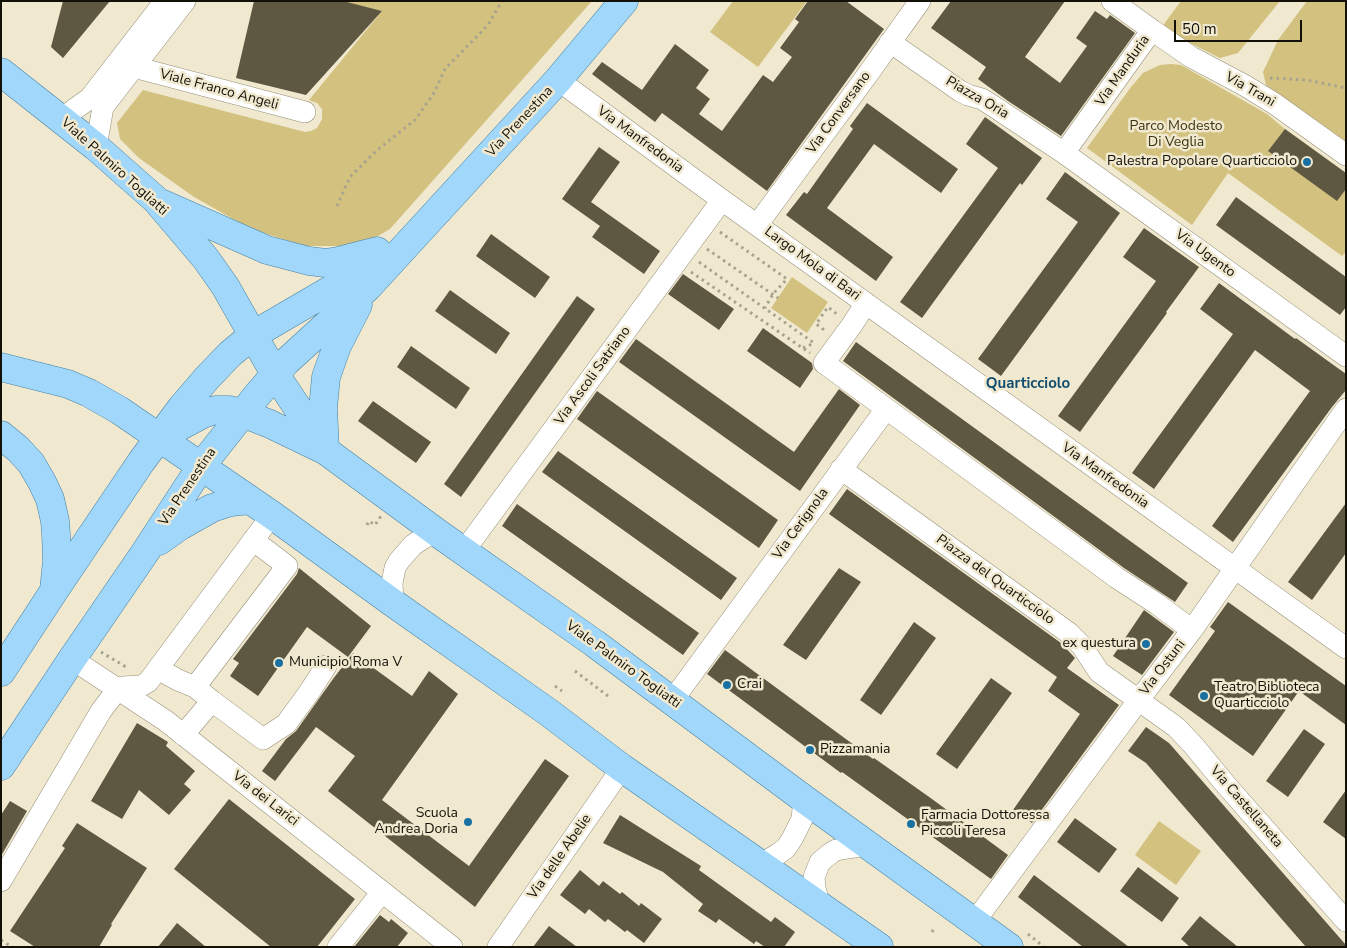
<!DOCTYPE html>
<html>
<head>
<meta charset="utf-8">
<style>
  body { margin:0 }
  #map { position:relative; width:1347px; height:948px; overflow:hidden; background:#f0e9d0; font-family:"Nunito Sans",sans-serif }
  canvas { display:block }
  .frame { position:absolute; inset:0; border:2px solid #121007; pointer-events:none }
  .scale { position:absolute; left:1174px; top:20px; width:128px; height:22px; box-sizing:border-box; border:2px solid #121007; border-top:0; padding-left:6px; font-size:15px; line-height:18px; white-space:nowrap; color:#121007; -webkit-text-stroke:4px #f0e9d0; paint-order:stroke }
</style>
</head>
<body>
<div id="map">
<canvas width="1347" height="948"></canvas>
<div class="frame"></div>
<div class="scale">50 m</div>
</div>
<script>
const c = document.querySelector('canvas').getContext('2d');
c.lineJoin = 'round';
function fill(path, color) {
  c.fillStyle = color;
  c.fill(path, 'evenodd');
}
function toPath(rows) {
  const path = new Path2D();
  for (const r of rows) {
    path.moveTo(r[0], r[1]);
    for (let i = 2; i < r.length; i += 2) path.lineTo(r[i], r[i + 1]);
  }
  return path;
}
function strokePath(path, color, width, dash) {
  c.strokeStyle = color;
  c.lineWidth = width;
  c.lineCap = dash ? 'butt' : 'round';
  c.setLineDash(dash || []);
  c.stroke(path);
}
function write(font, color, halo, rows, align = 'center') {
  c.font = font + ' "Nunito Sans",sans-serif';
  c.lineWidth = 5;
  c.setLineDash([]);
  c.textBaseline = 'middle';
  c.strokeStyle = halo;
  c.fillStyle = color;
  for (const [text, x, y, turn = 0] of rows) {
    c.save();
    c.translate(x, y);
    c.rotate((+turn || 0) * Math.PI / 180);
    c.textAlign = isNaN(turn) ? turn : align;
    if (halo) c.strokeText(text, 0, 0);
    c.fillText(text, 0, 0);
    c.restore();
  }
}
fill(toPath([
  [339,1,592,1,390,229,378,236,362,241,343,246,304,246,249,228,194,197,139,158,120,139,117,123,143,90,305,132,311,131,317,128,322,119,322,109,317,103,309,100,382,11],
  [733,1,807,1,758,67,710,32],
  [1181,1,1280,1,1238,53,1220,58,1166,31,1164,24],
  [1307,1,1346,1,1346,142,1266,85,1263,72,1278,40],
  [1171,64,1181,65,1267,114,1285,129,1346,173,1346,252,1342,256,1228,173,1192,225,1087,148,1131,87,1143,73,1160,65],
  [792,277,828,302,807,333,771,308],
  [1159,821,1201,851,1176,885,1135,855]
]), '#d3c17f');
fill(toPath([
  [63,1,110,1,63,58,51,47],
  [254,1,343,1,382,11,306,95,236,78],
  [808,1,846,1,884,29,767,191,662,113,655,122,592,74,602,62,642,90,675,44,709,70,696,88,710,99,699,114,722,131,763,75,773,82,792,57,780,48,799,22,795,19],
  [951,1,1065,1,1025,57,1060,83,1087,46,1076,38,1095,11,1107,19,1110,15,1135,33,1061,136,1008,101,978,79,986,67,931,28],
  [867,103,958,169,941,193,874,144,827,208,893,257,876,281,786,215,804,192,807,194,853,129,850,126],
  [985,117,1042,158,1022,185,1020,183,922,318,900,302,998,168,966,144],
  [1285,129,1346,173,1346,189,1337,201,1268,151],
  [599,147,620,162,591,202,660,251,644,274,592,237,600,226,562,199],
  [1065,172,1120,213,1001,376,978,359,1078,222,1046,199],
  [1236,197,1346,277,1346,307,1340,315,1216,225],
  [1144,228,1199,267,1166,312,1167,313,1080,432,1058,416,1156,281,1123,257],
  [491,234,550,277,535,298,476,256],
  [683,274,734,309,719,330,668,294],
  [1219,283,1295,339,1296,338,1346,374,1346,390,1332,407,1233,542,1212,526,1310,391,1255,350,1154,489,1132,473,1233,334,1200,309],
  [450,290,510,333,496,354,435,311],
  [577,296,595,309,461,497,444,484],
  [763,328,812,363,813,369,800,388,747,351],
  [636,339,794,452,839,389,860,405,800,491,619,362],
  [856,342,1188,583,1175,602,1124,568,843,361],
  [411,346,470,388,456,409,397,367],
  [597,391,778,520,759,548,577,419],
  [373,401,431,442,416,463,358,421],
  [558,451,737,578,721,600,542,472],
  [847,489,1061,643,1075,658,1067,668,1119,705,1032,823,1013,810,1080,714,1048,691,1057,677,829,514],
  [1346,503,1346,553,1312,600,1288,582],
  [517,504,699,633,683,655,502,526],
  [299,568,371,626,348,657,307,627,258,696,230,676,239,663,233,659,297,574],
  [839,568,861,582,806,660,783,645],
  [1228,602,1346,686,1346,725,1299,691,1253,756,1169,695,1215,631,1210,627],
  [1144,610,1174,632,1142,675,1113,656],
  [914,622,936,638,881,715,860,700],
  [725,650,873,759,874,758,932,799,1008,855,991,879,842,772,841,773,707,674],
  [353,653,412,696,429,671,458,694,382,800,469,866,545,759,569,776,475,907,328,791,355,756,316,727,275,781,262,771,286,739,296,731,333,679],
  [991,678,1012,693,957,769,936,754],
  [137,723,168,742,166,746,195,771,184,784,191,790,169,815,139,790,122,819,91,801],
  [1146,727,1169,743,1346,945,1346,947,1306,947,1146,763,1128,751],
  [1304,729,1325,744,1288,797,1266,781],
  [1346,790,1346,839,1323,822],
  [229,799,355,899,317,947,271,947,174,869],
  [10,801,27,811,1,856,1,815],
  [620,815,701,866,699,870,771,922,775,917,795,932,784,947,765,947,756,941,754,944,719,919,716,923,698,911,703,904,663,872,603,843],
  [1075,818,1117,849,1099,873,1057,842],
  [77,823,147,868,111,924,112,925,99,947,35,947,10,931,65,848,62,846],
  [1138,867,1179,898,1162,922,1120,891],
  [580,870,599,886,603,881,620,894,622,892,639,906,641,903,662,919,644,943,627,930,625,932,608,919,605,922,589,909,585,914,560,895],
  [1034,875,1129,947,1083,947,1018,897],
  [380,915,389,922,391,919,408,933,397,947,354,947],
  [1200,916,1238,947,1190,947,1181,939],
  [177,923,206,947,158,947],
  [549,926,577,947,533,947]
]), '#5e5842');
const minor = toPath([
  [1152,30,1191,57,1244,85,1275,104,1346,155],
  [890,42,960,91,968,95,982,99,993,106,1064,153,1346,356],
  [134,67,305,112],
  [558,80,722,200,1346,648],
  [61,119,90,98,165,1],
  [96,147,103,107,185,1],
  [1064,153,1152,30,1112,1],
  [757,225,868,74,920,1],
  [866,303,852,325,824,363,1117,578,1157,604,1192,630],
  [841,469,1069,633,1082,646,1099,672,1176,727,1194,746,1226,785,1346,921],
  [464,551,722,200],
  [393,603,392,583,395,568,399,561,413,545,425,537,439,534],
  [72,659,166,721,452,947],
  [158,669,178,680,195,687],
  [212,701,263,739,286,724,310,691,326,666],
  [672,701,886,409],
  [183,735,212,701,195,687,287,566,253,540],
  [760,865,778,854,786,848,792,839,802,819,804,799],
  [1,881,101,711,117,690,123,687,141,686,148,682,272,515],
  [820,907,815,888,814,877,820,862,831,853,836,850,867,845],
  [975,921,1138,701,1192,630,1346,409],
  [338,947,382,892],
  [498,947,622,768]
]);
const major = toPath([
  [1,72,96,147,156,200,206,259,225,286,275,374,325,449],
  [163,204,267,250,309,261,326,263,338,261,377,251],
  [1,367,68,384,89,393,119,410,272,515,393,603,548,712,622,768,879,947],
  [1,435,18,449,31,463,42,482,50,499,55,521,56,534,57,561,54,590],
  [160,437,203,414,215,410,229,410,242,413,270,424,326,451,439,534,594,643,804,799,1009,947],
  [325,449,323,408,326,377,337,346,358,305],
  [159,541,180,526,212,508,231,502,250,500],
  [1,672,54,591,141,462,182,407,207,378,230,354,253,335,342,283,381,258],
  [1,766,72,659,146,551,202,465,258,394,286,362,368,287,558,80,624,1]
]);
strokePath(minor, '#958f77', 22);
strokePath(major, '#4580a3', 29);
strokePath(toPath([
  [1270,78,1307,80,1346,88],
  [337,206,350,177,376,151,415,120,434,93,445,69,488,25,502,1],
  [720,232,787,279,773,294,765,308],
  [707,249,778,298],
  [699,262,814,343,815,342],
  [691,272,810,353],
  [822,330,823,329,816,324,828,307,838,315],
  [803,348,814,343],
  [367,525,369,521,375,525,381,516],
  [101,652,126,667],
  [575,671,608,696],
  [555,686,562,691],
  [932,932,935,927],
  [1028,934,1044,947],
  [1,940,12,947]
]), '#a8a38f', 3, [2.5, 4]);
strokePath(minor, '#fff', 21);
strokePath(major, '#a0d7fa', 28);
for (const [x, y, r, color] of [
  [1307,162,5,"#1871a0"],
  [1146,644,5,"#1871a0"],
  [279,663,5,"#1871a0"],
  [727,685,5,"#1871a0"],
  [1204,696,5,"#1871a0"],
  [810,750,5,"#1871a0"],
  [468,822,5,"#1871a0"],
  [911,824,5,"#1871a0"]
]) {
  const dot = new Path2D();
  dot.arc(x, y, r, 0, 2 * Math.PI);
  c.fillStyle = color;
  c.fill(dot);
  strokePath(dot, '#f0e9d0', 2);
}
write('14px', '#121007', '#f0e9d0', [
  ["Via Manduria",1123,71,-55],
  ["Viale Franco Angeli",219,90,15],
  ["Via Trani",1250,90,30],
  ["Piazza Oria",977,98,30],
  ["Via Conversano",839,113,-54],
  ["Via Prenestina",520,122,-47],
  ["Via Manfredonia",640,140,36],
  ["Viale Palmiro Togliatti",114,167,42],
  ["Via Ugento",1205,254,36],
  ["Largo Mola di Bari",812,264,36],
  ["Via Ascoli Satriano",593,376,-54],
  ["Via Manfredonia",1105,476,35],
  ["Via Prenestina",188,487,-56],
  ["Via Cerignola",801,524,-54],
  ["Piazza del Quarticciolo",995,580,36],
  ["Viale Palmiro Togliatti",623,665,36],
  ["Via Ostuni",1163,668,-53],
  ["Via dei Larici",265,799,38],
  ["Via Castellaneta",1246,807,49],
  ["Via delle Abelie",560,857,-55]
]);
write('14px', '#3e3410', '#f0e9d0', [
  ["Parco Modesto",1176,127],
  ["Di Veglia",1176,143]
]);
write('14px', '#121007', '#f0e9d0', [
  ["Palestra Popolare Quarticciolo",1297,162,"right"],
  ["ex questura",1136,644,"right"],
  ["Municipio Roma V",289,663],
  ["Crai",737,685],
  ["Teatro Biblioteca",1214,688],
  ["Quarticciolo",1214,704],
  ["Pizzamania",820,750],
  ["Scuola",458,814,"right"],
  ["Andrea Doria",458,830,"right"],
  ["Farmacia Dottoressa",921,816],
  ["Piccoli Teresa",921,832]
], 'left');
write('bold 15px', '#104c6d', '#f0e9d0', [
  ["Quarticciolo",1028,384]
]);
</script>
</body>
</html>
